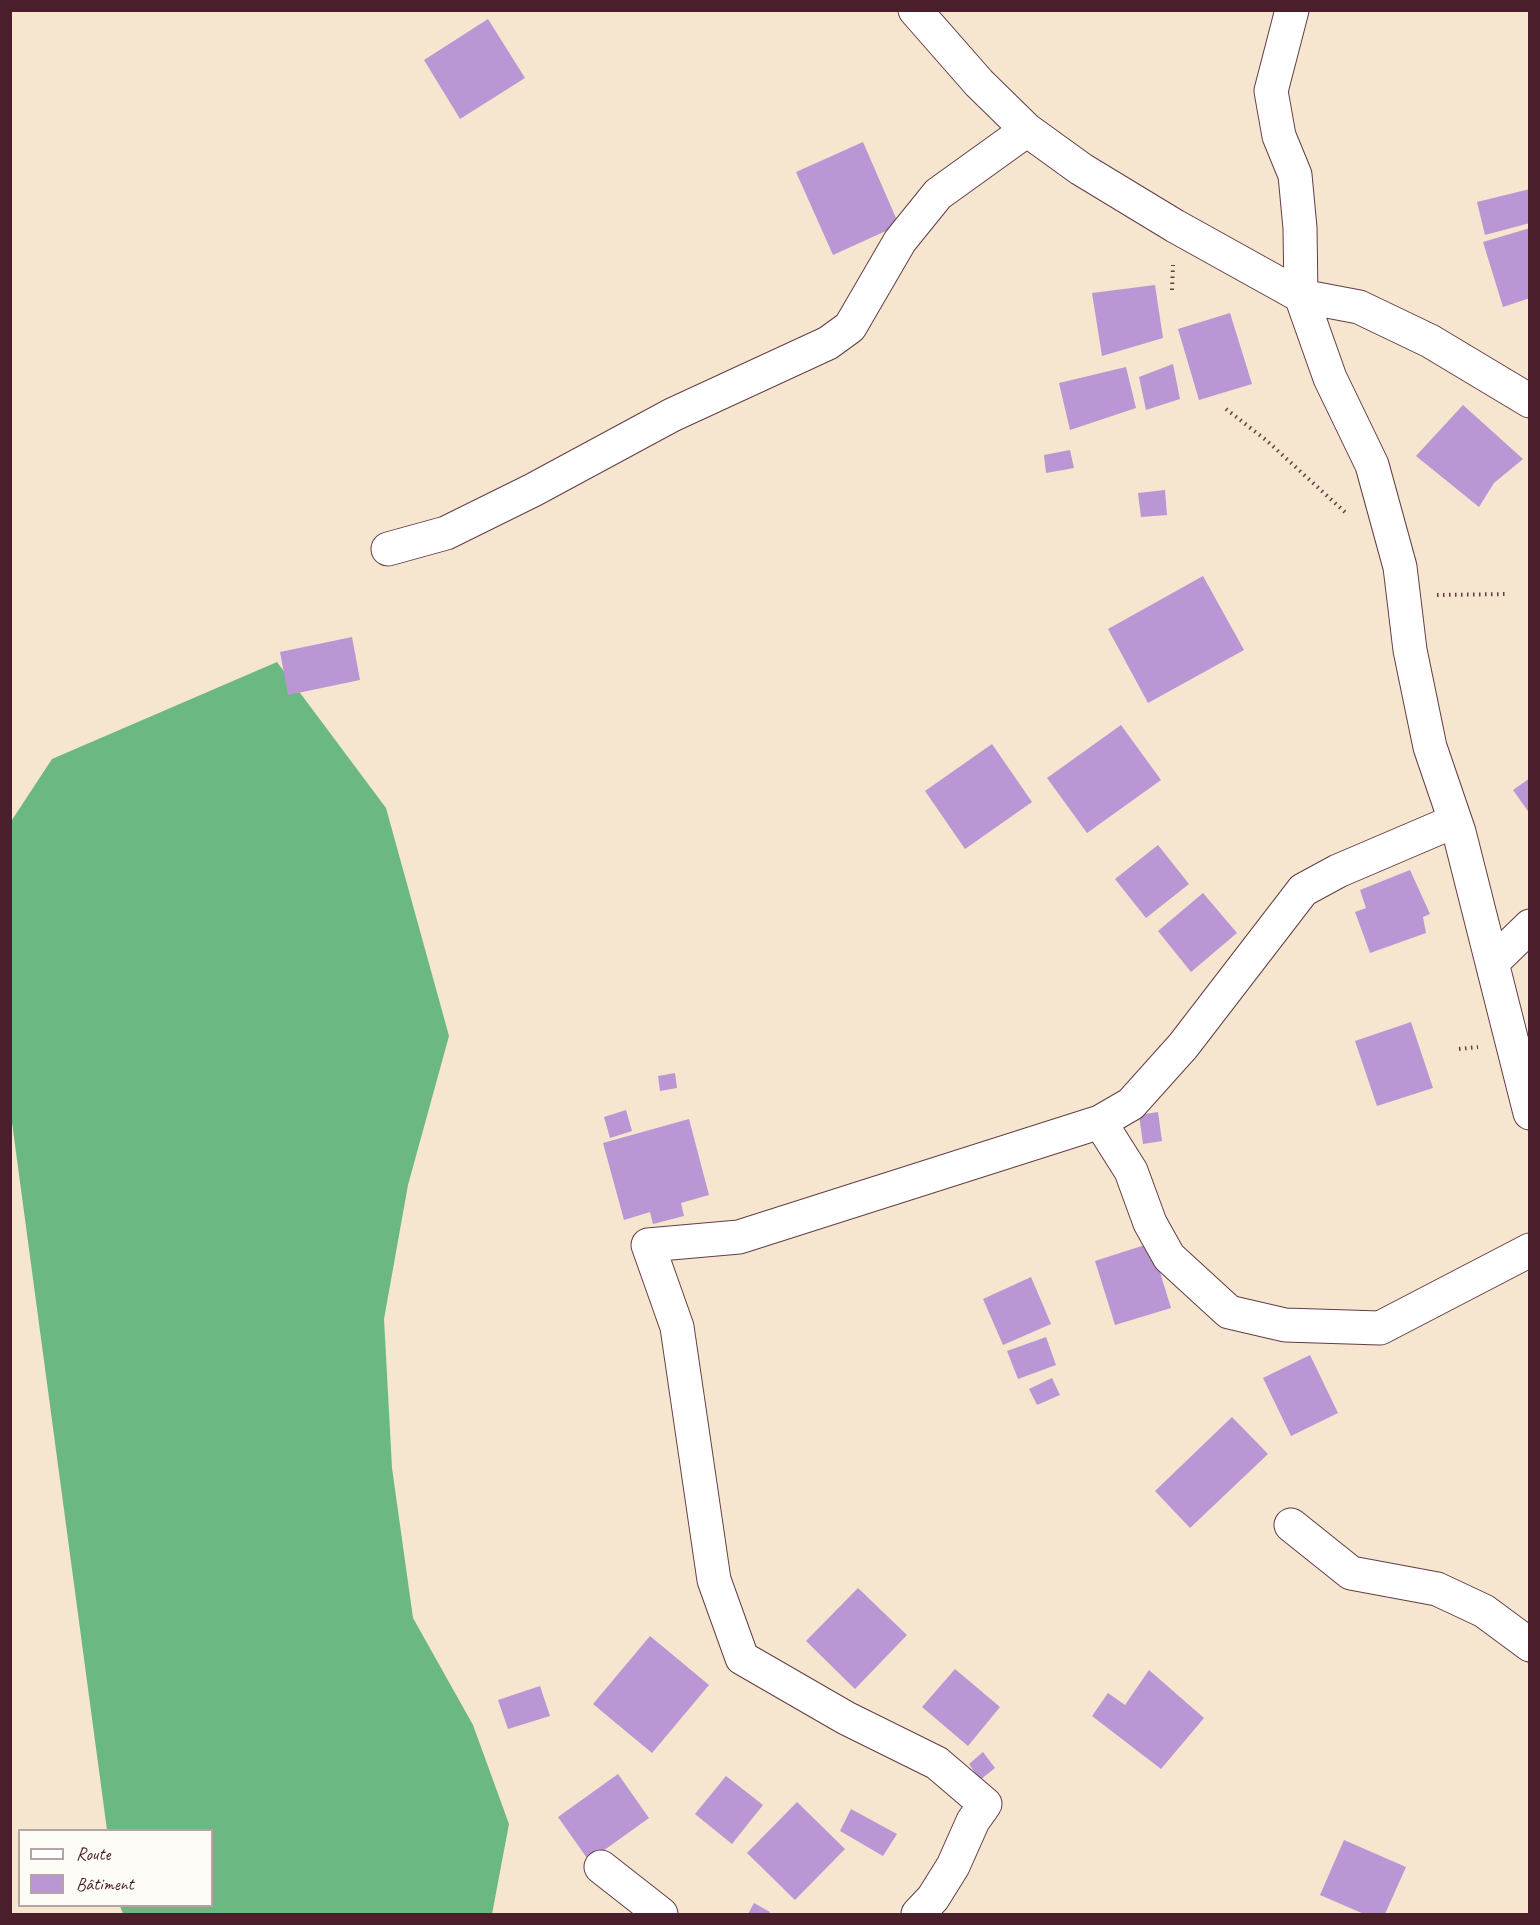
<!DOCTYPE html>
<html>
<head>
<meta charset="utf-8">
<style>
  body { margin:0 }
  #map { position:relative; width:1540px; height:1925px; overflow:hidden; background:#f6e5cf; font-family:Caveat,sans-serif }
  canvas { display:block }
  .frame { position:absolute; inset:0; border:12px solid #4a1f2b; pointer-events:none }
  .legend { position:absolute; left:18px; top:1829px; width:195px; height:78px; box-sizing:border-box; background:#fdfcf7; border:2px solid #b5a4a5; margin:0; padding:8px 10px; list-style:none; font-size:18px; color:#4a1f2b }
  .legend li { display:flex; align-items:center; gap:12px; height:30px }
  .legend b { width:30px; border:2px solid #b5a4a5 }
</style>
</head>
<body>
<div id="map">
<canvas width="1540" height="1925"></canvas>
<div class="frame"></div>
<ul class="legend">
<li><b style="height:8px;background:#fff"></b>Route</li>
<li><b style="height:16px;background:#ba96d5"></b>Bâtiment</li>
</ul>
</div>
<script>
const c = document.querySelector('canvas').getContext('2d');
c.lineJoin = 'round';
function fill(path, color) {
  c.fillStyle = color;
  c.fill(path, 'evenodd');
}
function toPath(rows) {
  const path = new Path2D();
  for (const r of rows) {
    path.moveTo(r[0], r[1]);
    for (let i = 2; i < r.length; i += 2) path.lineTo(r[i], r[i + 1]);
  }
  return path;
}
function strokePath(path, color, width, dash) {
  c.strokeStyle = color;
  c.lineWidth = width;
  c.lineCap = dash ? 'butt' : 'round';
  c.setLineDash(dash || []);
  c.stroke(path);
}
fill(toPath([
  [277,662,386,808,449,1036,408,1185,384,1319,392,1468,413,1618,473,1725,509,1824,492,1914,123,1914,120,1906,212,1906,212,1830,107,1830,11,1115,10,823,52,759]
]), '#6bb882');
fill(toPath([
  [488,19,525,78,460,119,424,60],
  [863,142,899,225,833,255,796,172],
  [1530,189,1530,223,1485,235,1477,202],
  [1530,228,1530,298,1503,307,1483,242],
  [1155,285,1163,338,1102,356,1092,293],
  [1230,313,1252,384,1199,400,1178,329],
  [1173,364,1180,399,1146,410,1139,377],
  [1126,367,1136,408,1070,430,1059,383],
  [1463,405,1523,459,1494,483,1479,507,1416,456],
  [1070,450,1074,468,1046,473,1044,455],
  [1165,490,1167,515,1141,517,1138,493],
  [1203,576,1244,650,1148,703,1108,629],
  [352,637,360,680,288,695,280,652],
  [1121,725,1161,780,1087,833,1047,778],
  [992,744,1032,802,965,849,925,791],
  [1530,778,1530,814,1513,790],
  [1158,845,1189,884,1146,918,1115,879],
  [1410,870,1430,914,1423,917,1426,933,1370,953,1355,912,1366,908,1360,890],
  [1203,893,1237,933,1191,972,1158,931],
  [1411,1022,1433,1088,1377,1106,1355,1041],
  [675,1073,677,1088,660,1091,658,1076],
  [626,1110,632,1131,610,1138,604,1117],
  [1158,1112,1162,1141,1143,1144,1139,1115],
  [689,1119,709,1195,681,1203,684,1216,653,1224,650,1212,624,1220,603,1143],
  [1151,1243,1171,1308,1115,1325,1095,1261],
  [1031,1277,1051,1324,1003,1345,983,1299],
  [1046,1337,1056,1365,1018,1379,1007,1351],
  [1310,1355,1338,1413,1291,1436,1263,1378],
  [1052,1378,1060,1395,1037,1405,1029,1389],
  [1232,1417,1268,1454,1190,1528,1155,1491],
  [858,1588,907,1635,855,1689,806,1641],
  [650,1636,709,1685,652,1753,593,1704],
  [955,1669,1000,1707,968,1746,922,1707],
  [1149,1670,1204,1718,1161,1769,1092,1716,1108,1693,1125,1705],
  [540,1686,550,1716,508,1729,498,1700],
  [983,1752,995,1768,980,1780,969,1764],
  [618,1774,649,1818,589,1861,558,1817],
  [726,1776,763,1805,732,1844,695,1814],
  [797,1802,845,1849,795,1900,747,1853],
  [851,1809,897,1834,883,1856,840,1831],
  [1344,1840,1406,1867,1385,1914,1364,1914,1320,1895],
  [754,1903,770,1912,769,1914,748,1914]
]), '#ba96d5');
const minor = toPath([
  [915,10,979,83,1027,130,1081,169,1175,226,1301,296,1359,307,1430,341,1530,401],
  [1292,10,1271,91,1279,136,1295,175,1300,228,1301,296,1330,378,1372,465,1400,567,1410,650,1430,747,1459,832,1530,1113],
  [388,549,446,533,533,490,672,415,828,343,850,327,900,241,938,194,1027,130],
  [1493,962,1530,926],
  [1100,1122,1131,1171,1150,1223,1169,1257,1229,1312,1285,1325,1380,1328,1530,1250],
  [1291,1525,1351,1573,1437,1589,1484,1611,1530,1645],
  [601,1867,661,1914],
  [918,1914,933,1898,953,1866,973,1821,985,1804,937,1763,846,1718,742,1658,714,1580,677,1327,648,1245,739,1237,1100,1122,1131,1104,1183,1046,1303,890,1338,871,1455,821]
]);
strokePath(minor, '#643d44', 35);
strokePath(toPath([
  [1172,290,1173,265],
  [1226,409,1266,440,1347,514],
  [1437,595,1508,594],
  [1459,1049,1478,1047]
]), '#643d44', 4, [1.5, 4.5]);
strokePath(minor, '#fff', 33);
</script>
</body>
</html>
